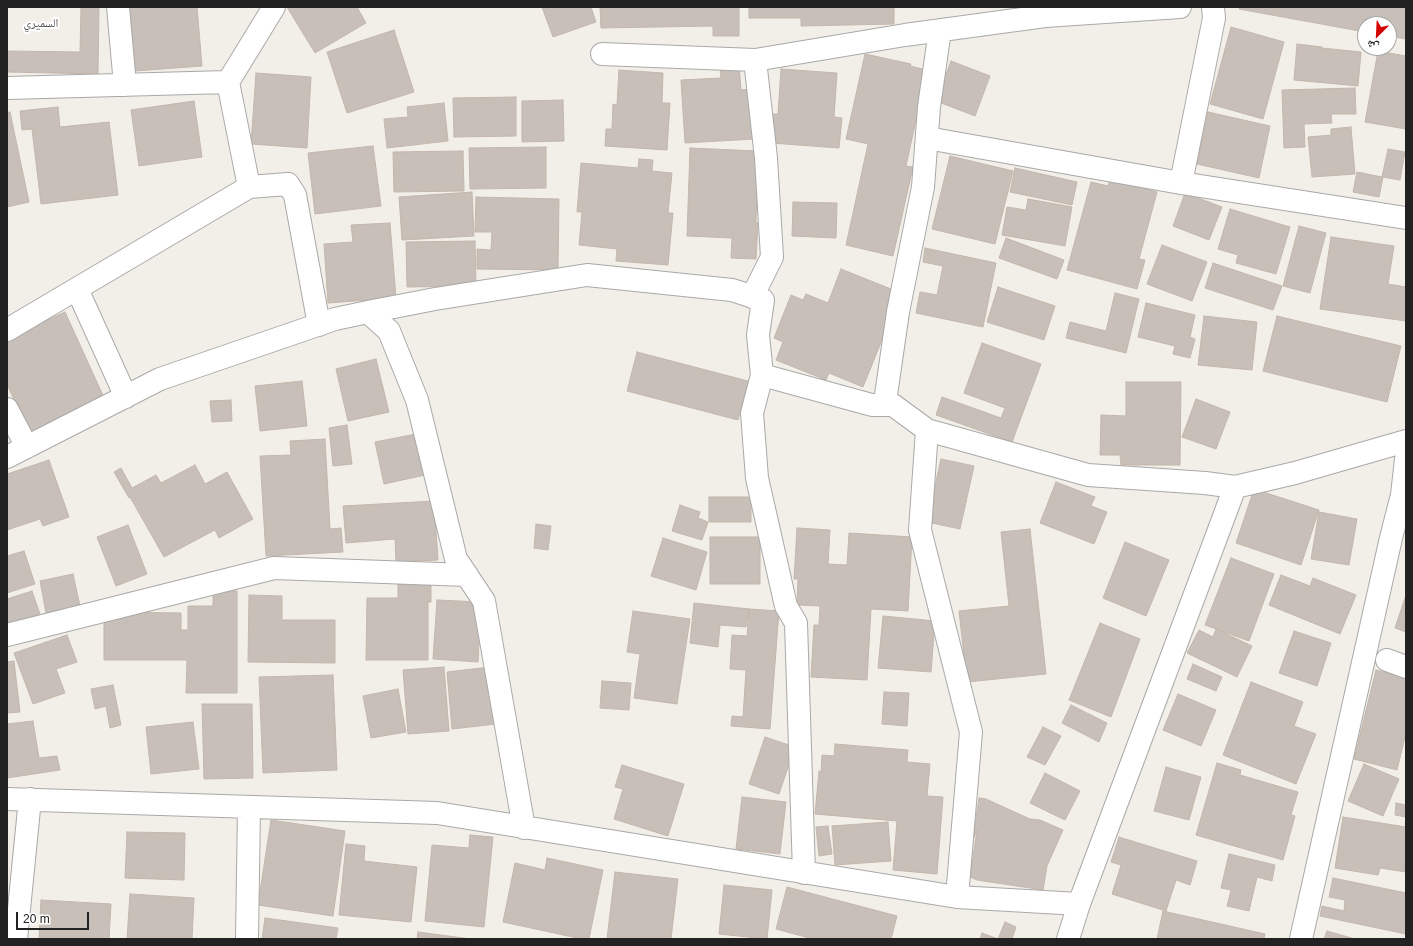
<!DOCTYPE html>
<html>
<head>
<meta charset="utf-8">
<style>
  body { margin:0 }
  #map { position:relative; width:1413px; height:946px; overflow:hidden; background:#f2efe9; font-family:Arial,"Noto Naskh Arabic",sans-serif }
  canvas { display:block }
  .frame { position:absolute; inset:0; border:8px solid #222; pointer-events:none }
  .north { position:absolute; left:1357px; top:16px; width:40px; height:40px; box-sizing:border-box; background:#fff; border:1px solid #a7a7a7; border-radius:50%; rotate:204deg; font-size:11px; font-weight:700; line-height:16px; text-align:center; color:#222 }
  .north::after { content:''; display:block; margin:auto; width:14px; height:18px; background:#d40000; clip-path:polygon(50% 0,100% 100%,50% 72%,0 100%) }
  .scale { position:absolute; left:16px; top:912px; width:73px; height:18px; box-sizing:border-box; border:2px solid #222; border-top:0; padding-left:5px; font-size:12px; line-height:14px; white-space:nowrap; color:#222; -webkit-text-stroke:3px #fff; paint-order:stroke }
</style>
</head>
<body>
<div id="map">
<canvas width="1413" height="946"></canvas>
<div class="frame"></div>
<div class="north">ش</div>
<div class="scale">20 m</div>
</div>
<script>
const c = document.querySelector('canvas').getContext('2d');
c.lineJoin = 'round';
function fill(path, color) {
  c.fillStyle = color;
  c.fill(path, 'evenodd');
}
function toPath(rows) {
  const path = new Path2D();
  for (const r of rows) {
    path.moveTo(r[0], r[1]);
    for (let i = 2; i < r.length; i += 2) path.lineTo(r[i], r[i + 1]);
  }
  return path;
}
function strokePath(path, color, width, dash) {
  c.strokeStyle = color;
  c.lineWidth = width;
  c.lineCap = dash ? 'butt' : 'round';
  c.setLineDash(dash || []);
  c.stroke(path);
}
function write(font, color, halo, rows, align = 'center') {
  c.font = font + ' Arial,"Noto Naskh Arabic",sans-serif';
  c.lineWidth = 4;
  c.setLineDash([]);
  c.textBaseline = 'middle';
  c.strokeStyle = halo;
  c.fillStyle = color;
  for (const [text, x, y, turn = 0] of rows) {
    c.save();
    c.translate(x, y);
    c.rotate((+turn || 0) * Math.PI / 180);
    c.textAlign = isNaN(turn) ? turn : align;
    if (halo) c.strokeText(text, 0, 0);
    c.fillText(text, 0, 0);
    c.restore();
  }
}
const building = toPath([
  [81,7,99,7,98,74,7,72,7,51,80,52,81,7],
  [130,7,197,7,202,66,135,71,130,7],
  [287,7,357,7,366,23,315,53,287,7],
  [542,7,591,7,596,22,553,37,542,7],
  [600,7,739,7,739,36,713,36,713,26,601,28,600,7],
  [749,7,894,7,894,24,801,26,801,18,749,18,749,7],
  [1240,7,1406,7,1406,39,1389,36,1389,24,1365,24,1365,32,1239,9,1240,7],
  [1231,27,1284,42,1263,119,1210,104,1231,27],
  [394,30,414,92,347,113,327,52,394,30],
  [1297,44,1322,47,1322,48,1361,52,1358,86,1294,80,1297,44],
  [1378,51,1406,56,1406,129,1365,122,1378,51],
  [865,54,911,64,910,66,927,70,906,166,913,167,893,256,846,245,868,144,846,139,865,54],
  [951,61,990,76,975,116,936,101,951,61],
  [739,64,741,90,751,89,754,139,685,143,681,80,721,78,720,65,739,64],
  [781,69,837,73,834,117,842,118,839,148,771,143,773,114,778,114,781,69],
  [619,70,663,73,662,103,670,103,667,150,605,146,606,129,612,129,613,104,617,105,619,70],
  [256,73,311,77,307,148,251,144,256,73],
  [1355,88,1356,114,1331,114,1332,123,1304,124,1305,147,1284,148,1282,90,1355,88],
  [516,97,516,136,454,137,453,98,516,97],
  [563,100,564,141,522,142,522,101,563,100],
  [194,101,202,157,139,166,131,110,194,101],
  [444,103,448,141,387,148,384,119,408,117,407,107,444,103],
  [58,107,60,127,109,122,118,195,41,204,32,129,22,130,20,111,58,107],
  [10,112,29,202,7,207,7,113,10,112],
  [1208,112,1270,126,1259,178,1197,164,1208,112],
  [1351,127,1355,174,1312,177,1308,137,1331,135,1331,129,1351,127],
  [373,146,381,206,315,214,308,153,373,146],
  [546,147,546,188,470,189,469,148,546,147],
  [690,148,758,151,756,223,758,223,756,259,731,258,732,238,687,236,690,148],
  [1388,149,1405,152,1400,180,1383,177,1379,197,1353,192,1357,172,1382,177,1388,149],
  [463,151,464,191,394,192,393,152,463,151],
  [950,156,1013,171,995,244,932,229,950,156],
  [639,159,653,160,652,171,672,173,668,213,673,213,668,265,616,261,617,249,579,245,582,212,577,212,581,163,638,168,639,159],
  [1015,168,1077,182,1072,205,1010,192,1015,168],
  [1110,179,1157,192,1139,259,1145,260,1137,289,1067,270,1091,182,1108,186,1110,179],
  [472,192,474,236,402,240,399,197,472,192],
  [1185,193,1222,207,1209,240,1173,226,1185,193],
  [476,197,559,199,558,270,477,269,477,249,491,250,492,232,475,232,476,197],
  [1028,199,1072,207,1065,246,1002,235,1007,207,1026,210,1028,199],
  [793,202,837,203,836,238,792,236,793,202],
  [1230,209,1290,227,1276,274,1236,263,1238,255,1218,249,1230,209],
  [390,223,396,298,328,303,324,244,353,242,351,225,390,223],
  [1299,226,1326,233,1310,293,1283,286,1299,226],
  [1331,237,1394,246,1388,284,1406,287,1406,321,1320,309,1331,237],
  [1006,238,1064,260,1057,279,999,258,1006,238],
  [475,241,476,286,407,287,406,242,475,241],
  [1162,245,1207,262,1192,301,1147,284,1162,245],
  [925,248,996,263,983,327,916,313,920,292,937,295,943,266,923,262,925,248],
  [1213,263,1282,286,1273,310,1205,288,1213,263],
  [841,269,901,293,863,387,829,373,826,380,776,360,783,342,774,338,791,295,803,300,806,294,828,303,841,269],
  [998,287,1055,306,1044,340,987,322,998,287],
  [1115,293,1139,299,1126,353,1066,338,1070,322,1106,331,1115,293],
  [1146,303,1195,315,1190,337,1195,339,1190,358,1173,354,1175,346,1138,337,1146,303],
  [65,312,106,402,30,436,7,384,7,338,65,312],
  [1204,316,1257,322,1252,370,1198,365,1204,316],
  [1277,316,1401,346,1387,402,1263,371,1277,316],
  [982,343,1041,364,1012,442,936,415,942,397,1001,418,1005,408,964,393,982,343],
  [637,352,748,381,738,420,627,391,637,352],
  [376,359,389,412,348,421,336,369,376,359],
  [302,381,307,426,260,431,255,386,302,381],
  [1126,382,1181,382,1180,465,1121,465,1120,455,1100,455,1101,415,1126,416,1126,382],
  [1196,399,1230,412,1216,449,1182,437,1196,399],
  [231,400,232,421,212,422,210,401,231,400],
  [347,425,352,464,333,466,329,428,347,425],
  [416,434,425,475,384,484,375,442,416,434],
  [325,439,330,529,341,528,343,552,266,556,260,456,291,455,290,441,325,439],
  [941,459,974,466,960,529,927,522,941,459],
  [49,460,69,517,43,526,40,519,7,530,7,474,49,460],
  [195,465,205,484,227,472,253,519,219,538,215,530,164,557,130,497,129,498,114,472,121,468,132,488,156,475,161,483,195,465],
  [1056,482,1095,497,1091,506,1107,512,1094,544,1040,523,1056,482],
  [1254,489,1319,510,1301,565,1236,543,1254,489],
  [709,497,751,497,751,522,709,522,709,497],
  [434,501,438,560,396,562,395,539,346,543,343,506,434,501],
  [680,505,700,512,698,518,708,522,702,540,672,531,680,505],
  [1319,512,1357,519,1349,565,1311,559,1319,512],
  [536,524,551,526,548,550,534,548,536,524],
  [128,525,147,574,116,586,97,537,128,525],
  [797,528,830,530,828,564,847,565,849,533,912,537,908,611,871,609,867,680,811,677,814,625,819,625,820,606,797,605,798,579,794,579,797,528],
  [1030,529,1046,674,967,682,959,611,1009,606,1001,532,1030,529],
  [710,537,760,537,760,584,710,584,710,537],
  [663,538,707,552,696,590,651,576,663,538],
  [1125,542,1169,560,1146,616,1103,598,1125,542],
  [24,551,35,584,7,593,7,556,24,551],
  [1231,558,1274,574,1249,641,1205,625,1231,558],
  [73,574,80,606,46,613,40,581,73,574],
  [1281,575,1310,586,1313,578,1356,595,1340,634,1269,605,1281,575],
  [398,584,431,584,431,602,428,602,428,660,366,660,367,598,398,598,398,584],
  [32,591,40,614,9,625,7,619,7,599,32,591],
  [213,591,237,591,237,693,186,693,187,660,104,660,104,612,181,613,181,630,188,630,188,606,213,606,213,591],
  [249,595,282,596,282,620,335,620,335,663,248,662,249,595],
  [1406,595,1406,632,1395,628,1406,595],
  [437,600,481,602,478,662,433,659,437,600],
  [694,603,749,609,746,627,720,625,718,647,690,643,694,603],
  [749,609,779,611,770,729,731,726,732,716,743,717,746,670,730,669,732,635,747,636,749,609],
  [633,611,690,619,677,704,634,698,640,654,627,652,633,611],
  [883,616,935,621,931,672,878,668,883,616],
  [1100,623,1140,639,1111,717,1069,700,1100,623],
  [1216,629,1252,646,1237,677,1187,653,1199,630,1213,637,1216,629],
  [1294,631,1331,643,1317,686,1279,673,1294,631],
  [67,635,77,662,56,669,65,693,33,704,14,653,67,635],
  [14,661,20,712,7,713,7,662,14,661],
  [1193,664,1222,677,1216,691,1187,679,1193,664],
  [444,667,449,731,408,734,403,670,444,667],
  [490,667,496,724,452,729,447,672,490,667],
  [1376,670,1406,678,1406,733,1397,770,1354,759,1376,670],
  [333,675,337,770,263,773,259,677,333,675],
  [602,681,631,683,629,710,600,708,602,681],
  [1251,682,1303,702,1294,726,1316,734,1296,784,1223,755,1251,682],
  [113,685,121,725,110,728,106,706,95,709,91,689,113,685],
  [398,689,406,732,371,738,363,696,398,689],
  [884,692,909,693,907,726,882,724,884,692],
  [1178,694,1216,710,1201,746,1163,730,1178,694],
  [202,704,252,704,253,778,204,779,202,704],
  [1071,705,1107,723,1099,742,1062,723,1071,705],
  [33,721,39,758,57,756,60,770,7,778,7,724,33,721],
  [193,722,199,769,151,774,146,727,193,722],
  [1043,727,1061,736,1045,765,1027,757,1043,727],
  [765,737,795,747,779,794,749,784,765,737],
  [835,744,908,750,907,762,930,764,927,796,943,797,937,874,893,870,897,821,815,814,819,771,821,772,822,755,834,756,835,744],
  [1217,763,1241,770,1240,775,1298,792,1291,815,1295,816,1283,860,1196,835,1217,763],
  [1364,764,1399,779,1383,816,1348,801,1364,764],
  [622,765,684,784,668,836,614,819,623,789,615,787,622,765],
  [1166,767,1201,777,1189,820,1154,811,1166,767],
  [1045,773,1080,791,1065,820,1030,803,1045,773],
  [742,797,786,802,780,854,736,849,742,797],
  [979,798,986,799,1030,819,1040,820,1063,830,1047,866,1043,890,977,880,970,877,977,830,973,840,979,798],
  [1396,803,1406,805,1406,817,1395,815,1396,803],
  [1343,817,1406,827,1406,872,1380,868,1378,875,1335,868,1343,817],
  [271,820,345,831,333,916,258,905,271,820],
  [888,822,891,861,835,865,832,826,888,822],
  [828,826,832,854,819,856,816,827,828,826],
  [127,832,185,833,184,880,125,878,127,832],
  [470,835,493,837,484,927,425,921,432,845,469,848,470,835],
  [1119,837,1197,861,1190,885,1176,880,1166,911,1112,894,1121,865,1111,862,1119,837],
  [346,844,365,846,364,861,417,867,411,922,339,915,346,844],
  [1229,854,1275,865,1272,881,1257,877,1249,911,1227,906,1231,890,1221,888,1229,854],
  [547,858,603,870,589,939,582,939,503,922,515,863,545,870,547,858],
  [615,872,678,879,671,939,607,939,615,872],
  [1333,878,1406,893,1406,934,1320,916,1322,906,1344,911,1345,900,1329,897,1333,878],
  [724,885,772,890,767,939,719,934,724,885],
  [787,887,897,916,891,939,813,939,776,929,787,887],
  [130,894,194,898,192,939,127,939,130,894],
  [41,900,111,904,109,939,39,939,41,900],
  [1163,911,1265,934,1264,939,1157,939,1163,911],
  [265,918,338,928,336,939,262,939,265,918],
  [1005,922,1016,927,1012,939,998,939,1005,922],
  [1327,931,1355,939,1324,939,1327,931],
  [418,932,471,939,417,939,418,932],
  [982,933,998,939,980,939,982,933]
]);
fill(building, '#c7bfb8');
strokePath(building, '#c4b6ab', 1);
const minor = toPath([
  [118,7,125,85],
  [602,54,755,60],
  [7,88,228,82],
  [927,138,1181,183,1406,218],
  [1181,183,1214,18,1213,7],
  [249,187,288,184,295,195,319,325],
  [77,289,126,397],
  [752,297,772,257,766,158,755,60,905,35,1045,16,1180,7],
  [368,312,389,331,417,400,456,559,484,601,524,828],
  [7,330,249,187,228,82,274,7],
  [762,375,872,405,883,405,886,395,898,312,923,187,929,107,940,30],
  [883,405,893,405,927,430,1088,475,1205,483,1235,487],
  [7,409,27,447],
  [927,430,920,530,971,732,957,897],
  [7,457,160,379,335,319,368,312,435,299,587,275,732,290,763,300,758,335,762,375,752,413,757,478,786,606,796,623,804,873],
  [7,635,274,568,467,575],
  [1387,660,1406,667],
  [7,799,437,813,957,897,1079,904],
  [16,939,30,799],
  [247,939,249,807],
  [1068,939,1079,904,1235,487,1295,473,1406,441],
  [1301,939,1391,538,1402,495,1406,459]
]);
strokePath(minor, '#a9a9a9', 24);
strokePath(minor, '#fff', 22);
write('12px', '#555', '#fff', [
  ["السميري",41,24]
]);
</script>
</body>
</html>
